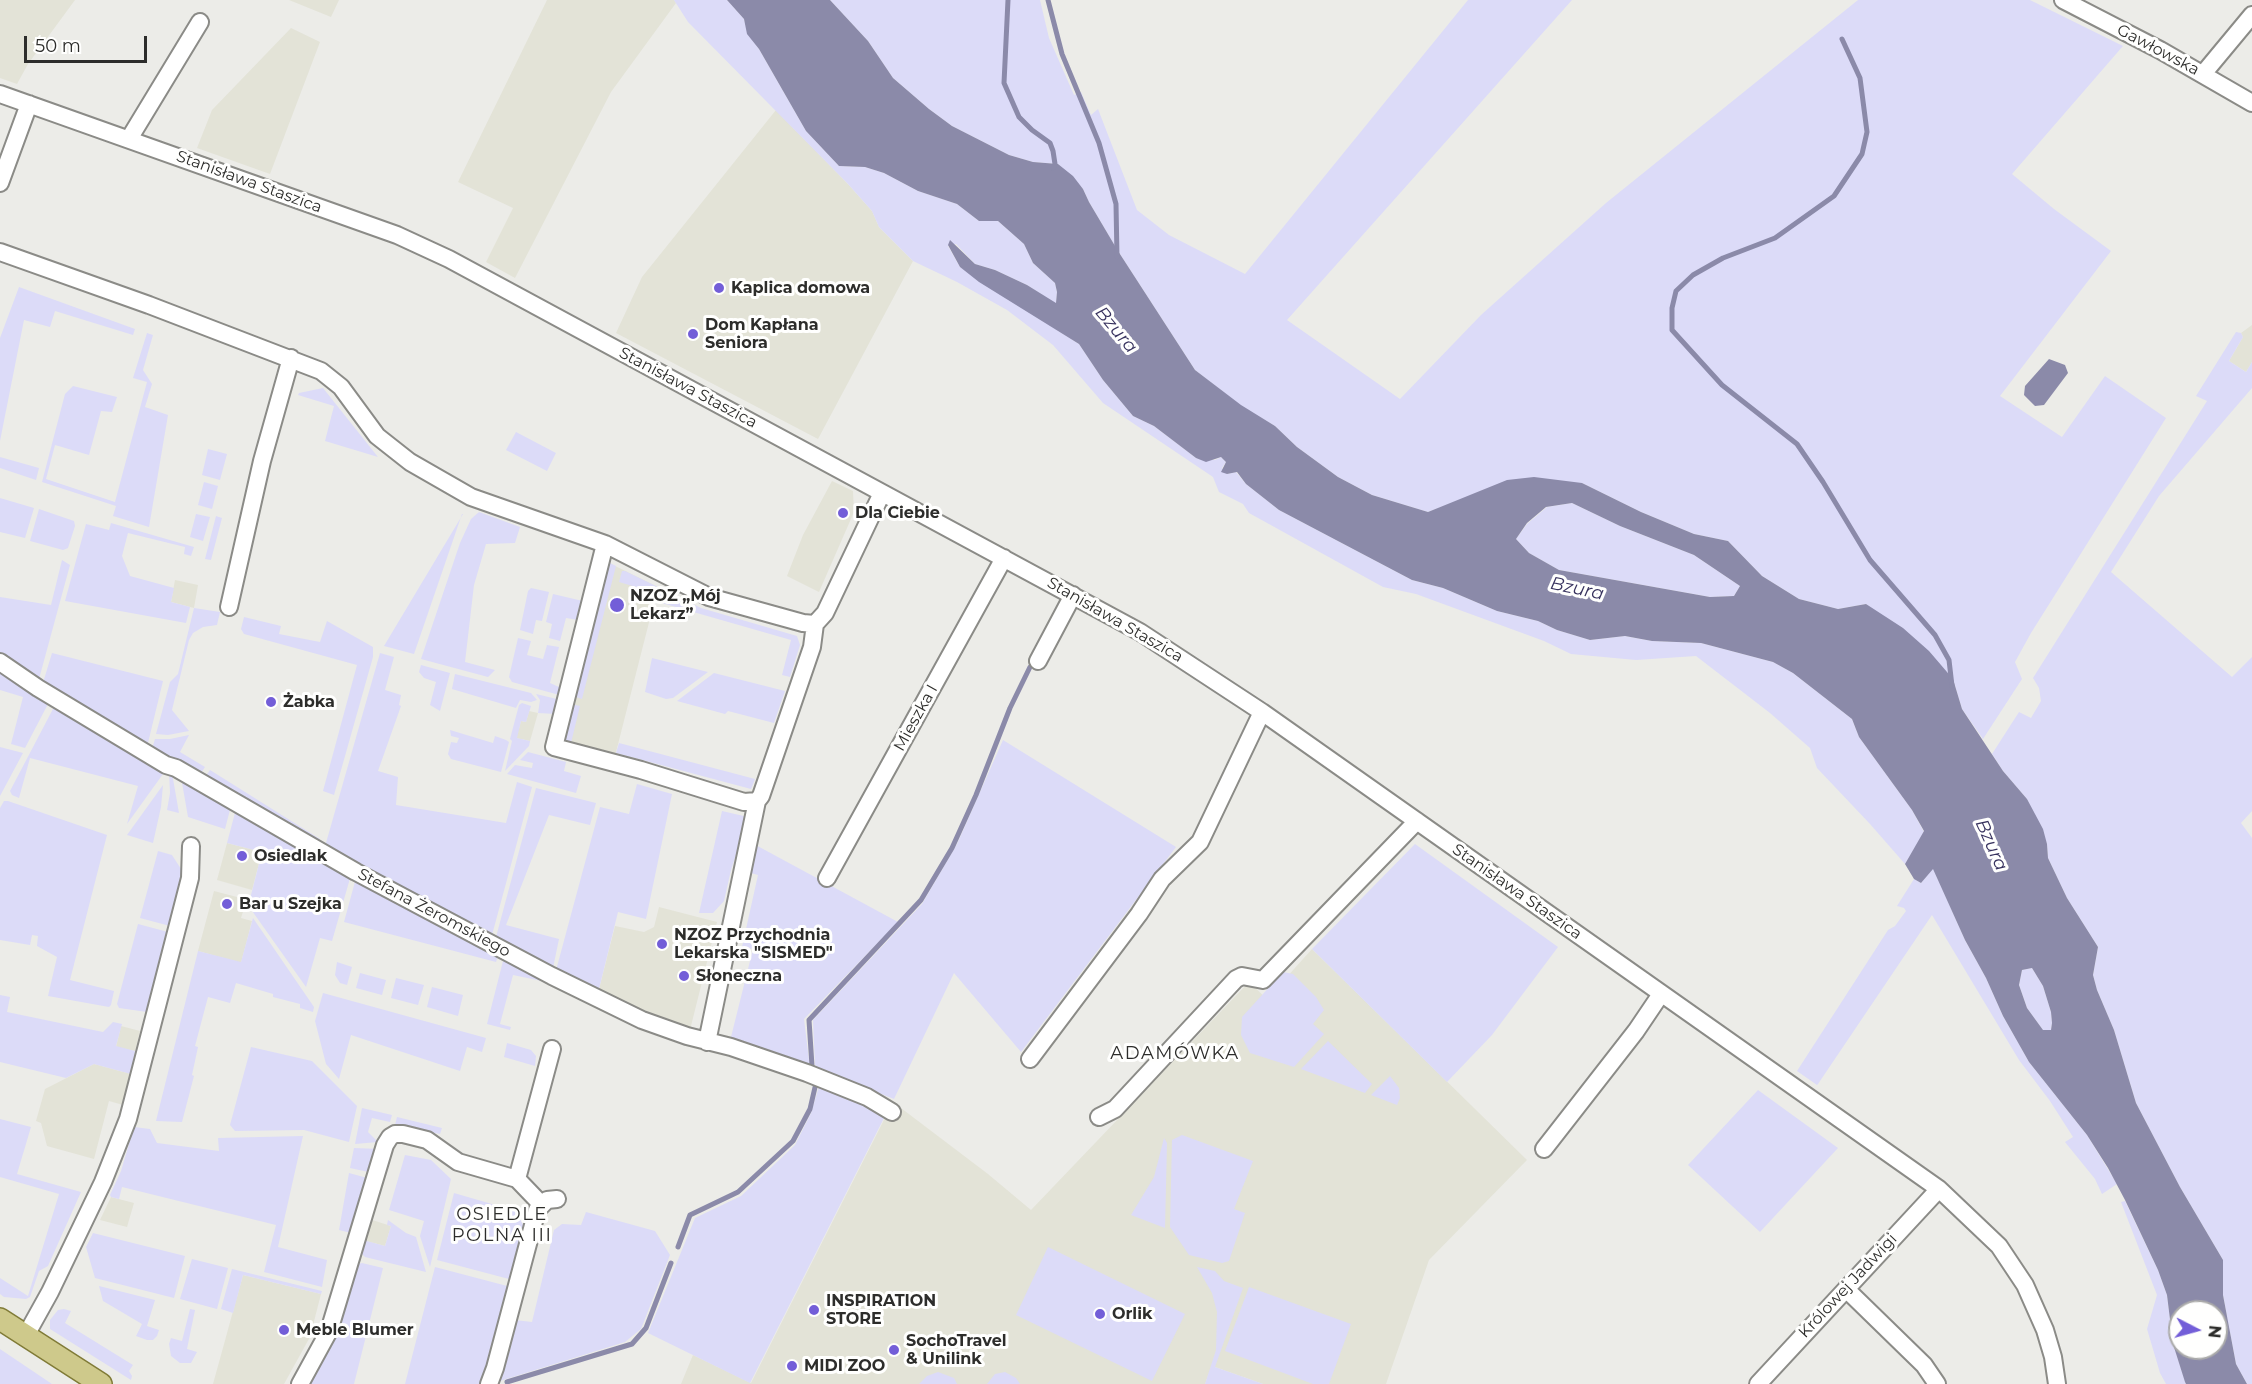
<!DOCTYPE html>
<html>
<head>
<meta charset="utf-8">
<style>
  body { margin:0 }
  #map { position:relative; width:2252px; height:1384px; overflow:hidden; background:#ecece8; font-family:Montserrat,sans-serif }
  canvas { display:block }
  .north { position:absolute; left:2168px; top:1300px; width:60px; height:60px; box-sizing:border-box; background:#fffffe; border:2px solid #ababaa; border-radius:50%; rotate:96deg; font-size:16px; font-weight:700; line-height:24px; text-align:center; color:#2d2d2b }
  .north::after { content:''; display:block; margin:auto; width:21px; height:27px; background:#735ed8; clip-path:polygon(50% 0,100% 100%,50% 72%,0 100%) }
  .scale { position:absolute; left:24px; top:36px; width:123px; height:27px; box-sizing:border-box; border:3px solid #2d2d2b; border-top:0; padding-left:8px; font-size:18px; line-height:21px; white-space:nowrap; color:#2d2d2b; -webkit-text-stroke:4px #fffffe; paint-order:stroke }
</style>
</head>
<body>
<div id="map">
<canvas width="2252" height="1384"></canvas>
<div class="north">N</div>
<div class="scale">50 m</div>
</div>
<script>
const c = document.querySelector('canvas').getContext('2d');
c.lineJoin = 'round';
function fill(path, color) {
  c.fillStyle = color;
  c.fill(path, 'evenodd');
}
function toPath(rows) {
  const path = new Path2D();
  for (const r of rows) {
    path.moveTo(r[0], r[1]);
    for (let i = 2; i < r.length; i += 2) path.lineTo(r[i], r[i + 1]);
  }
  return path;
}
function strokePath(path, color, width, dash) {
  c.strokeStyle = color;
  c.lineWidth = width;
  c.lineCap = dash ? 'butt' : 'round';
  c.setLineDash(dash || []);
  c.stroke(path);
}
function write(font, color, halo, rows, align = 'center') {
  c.font = font + ' Montserrat,sans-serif';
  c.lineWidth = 6;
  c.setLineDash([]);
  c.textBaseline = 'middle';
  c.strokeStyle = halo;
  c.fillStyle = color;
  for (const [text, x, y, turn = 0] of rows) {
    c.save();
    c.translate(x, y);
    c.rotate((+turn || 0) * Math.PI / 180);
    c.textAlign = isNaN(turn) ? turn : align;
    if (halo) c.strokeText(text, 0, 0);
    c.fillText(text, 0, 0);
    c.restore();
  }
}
fill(toPath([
  [0,0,75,0,28,64,17,84,0,78],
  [289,0,339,0,331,17],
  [547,0,674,0,676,3,611,92,515,278,486,262,513,208,458,182],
  [291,28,320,42,270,174,197,148,212,110],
  [776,110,848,184,872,211,879,227,913,261,818,439,616,333,642,277],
  [2252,325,2252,362,2246,372,2229,361,2243,337,2241,333],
  [832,481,853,491,854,512,819,592,787,576,803,535],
  [605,561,658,587,614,760,565,744],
  [175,580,198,585,194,608,171,602],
  [529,711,538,713,530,741,516,738,521,721,526,722],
  [227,843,262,852,252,890,217,880],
  [214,891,237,897,245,905,241,918,252,921,241,963,198,951],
  [659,907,717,922,690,1030,646,1015,598,993,615,926,644,932,654,927],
  [1312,949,1527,1160,1429,1260,1386,1384,1263,1384,1212,1366,1205,1384,681,1384,693,1355,751,1383,893,1102,988,1174,1031,1210,1249,982,1267,999],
  [121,1026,140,1031,135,1051,116,1047],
  [94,1064,131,1074,123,1105,109,1101,94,1159,47,1146,41,1123,36,1121,45,1089],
  [111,1197,134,1203,127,1227,100,1220],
  [366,1218,391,1226,385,1246,358,1239],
  [243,1275,321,1294,310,1337,284,1384,213,1384]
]), '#e3e3d7');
fill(toPath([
  [674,0,727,0,744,19,748,34,759,49,806,131,839,166,865,167,884,173,918,191,957,204,979,221,998,221,1024,244,1033,263,1055,283,1057,292,1056,304,1027,285,995,270,975,264,956,244,948,246,960,267,1079,344,1103,380,1133,416,1154,426,1196,458,1215,460,1221,457,1226,462,1222,468,1227,474,1236,472,1246,484,1279,510,1412,580,1443,588,1497,611,1538,621,1557,630,1590,640,1625,636,1652,641,1701,643,1773,662,1793,673,1852,719,1859,737,1912,810,1924,832,1905,864,1870,824,1817,768,1810,748,1770,713,1696,656,1636,660,1571,654,1544,641,1416,594,1383,587,1249,513,1243,504,1219,492,1213,477,1103,403,1053,345,1007,310,957,282,913,261,879,227,872,211,848,184,688,22],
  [830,0,1040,0,1049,38,1074,95,1081,92,1091,115,1098,109,1137,210,1169,235,1245,274,1468,0,1572,0,1287,320,1400,399,1481,315,1606,203,1858,0,2030,0,2123,46,2012,174,2054,209,2111,251,2000,396,2062,437,2105,376,2166,418,2031,633,2015,662,2022,679,1983,739,1962,709,1953,679,1866,604,1838,609,1799,599,1762,576,1728,541,1694,534,1641,512,1582,483,1455,502,1428,512,1372,495,1338,477,1297,447,1275,426,1241,406,1195,370,1118,251,1089,202,1083,189,1058,164,1033,162,1009,155,952,126,929,109,893,78,868,41],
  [19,287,135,329,133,335,55,311,50,327,24,320,0,441,0,338],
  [2236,332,2241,333,2243,337,2229,361,2246,372,2252,362,2252,388,2159,496,2111,572,2232,677,2252,657,2252,811,2241,823,2252,838,2252,1384,2247,1384,2236,1364,2223,1295,2223,1260,2180,1187,2136,1103,2114,1030,2097,990,2093,975,2098,947,2067,898,2048,858,2047,844,2027,799,2003,771,1992,754,2019,712,2031,718,2041,701,2039,688,2033,678,2207,401,2196,396],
  [147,333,153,335,143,370,152,384,145,407,168,415,149,527,113,516,116,506,42,482,65,394,73,386,117,397,112,412,101,411,89,455,55,445,46,479,115,502,147,382,133,378],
  [323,388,378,457,325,441,334,406,298,395,299,393],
  [516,432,556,453,547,471,506,450],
  [208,449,227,454,220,480,202,475],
  [0,457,39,468,36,480,0,468],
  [204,482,218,486,212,509,198,505],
  [0,498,34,508,25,538,0,532],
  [1572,503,1620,526,1694,555,1740,586,1734,596,1710,597,1559,570,1529,553,1516,539,1527,524,1547,507],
  [39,509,74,521,75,526,68,548,63,550,30,541],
  [479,512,520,527,515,543,486,544,474,585,465,662,495,670,488,677,421,659,460,543,471,519],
  [196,514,210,517,203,541,190,537],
  [462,514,414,654,384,646,463,514],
  [216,516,222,518,211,560,205,559],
  [111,523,194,547,191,556,184,554,185,547,128,533,122,556,130,576,174,588,171,602,190,607,186,623,65,601,86,524,109,530],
  [62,560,70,565,39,679,0,658,0,597,51,605],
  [610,563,616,566,582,699,573,696,607,567],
  [622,571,625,571,701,608,797,636,800,645,790,677,782,675,791,640,655,601,656,596,635,590,636,587,619,582],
  [531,588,549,592,542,621,536,620,533,634,520,630,528,591],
  [553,594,587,602,578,620,566,618,560,641,549,638,552,624,546,622],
  [194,608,220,612,217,625,203,627,193,633,189,640,172,710,189,731,168,735,156,734,170,682,178,674],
  [244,617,281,626,279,634,320,642,327,621,373,647,373,657,334,795,323,791,357,665,244,634,241,629],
  [518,638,531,641,527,655,543,659,547,645,559,647,550,683,559,687,562,692,563,696,512,682,509,677],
  [52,653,163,681,147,747,42,686],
  [380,653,394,657,385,690,401,695,399,705,401,706,378,771,398,777,396,805,506,823,517,782,532,787,492,935,324,850],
  [652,658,708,672,673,698,666,699,645,692],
  [421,665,450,673,440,711,430,705,436,682,424,678,419,672],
  [0,669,48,704,25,748,11,744,23,697,0,690],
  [714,673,785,691,774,723,728,711,725,714,677,701],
  [455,674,531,693,537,700,531,702,520,700,516,708,452,689],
  [536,694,561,700,556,714,538,713,540,700],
  [522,703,531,706,526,722,521,721,517,738,530,741,529,746,505,771,512,741,510,739,519,705],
  [571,704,580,706,571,743,562,741],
  [54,707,163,767,163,774,127,824,138,786,30,758,19,798,12,795,10,791],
  [450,730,493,743,495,736,506,740,509,742,501,772,451,759,448,754,451,742,457,743,459,738,451,736],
  [189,735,180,752,205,767,199,776,152,749,155,739,170,739],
  [1003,740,1176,847,1021,1052,954,973,894,1099,820,1070,815,1065,813,1020,922,904,957,844],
  [619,743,755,779,751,789,616,753],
  [0,747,23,753,0,796],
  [528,752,566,762,564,771,581,776,576,793,507,774,515,765,532,768,533,763,520,760],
  [210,770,320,839,317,846,203,780],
  [169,771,172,773,179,813,167,810,170,793],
  [181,777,231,806,225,829,188,817],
  [637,784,672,794,646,919,618,912,598,993,555,974,600,807,629,814],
  [163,785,161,807,153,843,127,835],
  [536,788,596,803,590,825,549,815,506,925,559,939,553,968,496,937],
  [4,801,8,801,107,835,70,980,114,991,111,1005,109,1007,48,996,57,957,37,946,38,936,32,935,30,945,0,940,0,808],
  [236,809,351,875,332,941,320,938,306,987,250,908,250,899,262,852,227,843],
  [722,811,748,817,731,870,724,901,713,913,699,913],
  [752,843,898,922,804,1019,810,1069,730,1041,753,949,742,947,758,875,747,872],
  [1415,844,1558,947,1492,1035,1447,1082,1312,949],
  [158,851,172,855,183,872,170,926,140,918],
  [1933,868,1965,940,1986,978,2003,1016,2029,1062,2087,1135,2117,1184,2102,1194,2095,1179,2065,1142,2073,1137,2050,1101,2019,1060,1932,915,1818,1084,1817,1085,1797,1071,1888,930,1895,926,1906,911,1904,908,1897,906,1914,879,1921,883],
  [356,878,499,953,496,962,344,922],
  [253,918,314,1007,313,1012,300,1008,300,1004,273,997,273,994,236,983,230,1003,208,997,195,1046,198,1047,192,1075,194,1076,182,1122,156,1121,198,951,241,962],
  [138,924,168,932,147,1012,119,1008,117,1004],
  [503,961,556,984,513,975,500,1024,511,1027,510,1030,487,1024],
  [337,962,352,967,347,985,340,983,335,975],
  [2032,968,2043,986,2051,1012,2052,1023,2051,1030,2043,1030,2027,1008,2019,985,2022,970],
  [1283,972,1293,974,1316,997,1324,1010,1313,1024,1324,1034,1294,1067,1250,1053,1241,1035,1242,1017],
  [360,973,386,980,382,995,356,988],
  [396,978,424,985,418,1005,391,998],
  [432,987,463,995,458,1016,427,1007],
  [323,993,486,1038,482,1052,467,1047,460,1071,351,1035,339,1079,326,1064,315,1021],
  [0,995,10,997,7,1012,103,1032,113,1022,122,1024,116,1046,135,1051,131,1074,94,1064,66,1078,0,1062],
  [1328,1041,1372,1084,1365,1093,1301,1069],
  [507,1043,531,1050,536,1056,535,1066,504,1057],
  [251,1047,312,1061,357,1106,349,1142,304,1130,235,1131,230,1125],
  [1390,1076,1399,1088,1400,1098,1397,1105,1371,1095],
  [820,1083,886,1114,750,1383,648,1333,695,1218,741,1196,795,1145,811,1113],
  [1758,1090,1838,1148,1760,1232,1688,1165],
  [362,1108,392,1115,390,1122,372,1118,368,1132,378,1142,355,1144],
  [397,1117,442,1128,440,1134,395,1125],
  [0,1119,31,1127,17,1174,81,1192,48,1266,39,1271,30,1297,26,1299,4,1297,0,1294,0,1278,28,1296,59,1194,0,1177],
  [134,1127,150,1129,157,1143,219,1151,218,1138,303,1136,278,1247,327,1260,322,1287,264,1272,276,1225,122,1187,119,1199,111,1197,110,1195,121,1171],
  [1182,1135,1253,1161,1234,1209,1245,1213,1229,1261,1222,1263,1189,1255,1170,1227,1172,1140],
  [1164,1138,1167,1143,1165,1228,1131,1215,1154,1177],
  [354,1148,380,1149,373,1173,350,1168],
  [405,1155,431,1160,451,1179,430,1267,420,1236,424,1221,389,1210],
  [349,1173,371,1179,355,1234,339,1230],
  [454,1193,516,1211,523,1225,509,1279,437,1260],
  [2125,1201,2158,1270,2167,1295,2173,1344,2186,1384,2166,1384,2160,1373,2147,1329,2157,1295,2121,1202],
  [586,1212,655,1231,670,1255,641,1329,625,1342,500,1381,515,1320,532,1322,554,1230,562,1224,581,1225],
  [388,1220,406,1233,416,1237,426,1272,365,1257,361,1253,360,1248,363,1240,385,1246,391,1226,387,1225],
  [93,1233,185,1256,174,1298,95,1278,86,1247],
  [1048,1247,1185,1314,1152,1381,1016,1315],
  [192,1259,228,1268,217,1309,180,1299],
  [362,1263,383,1268,354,1384,306,1384,355,1265],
  [435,1267,511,1287,483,1384,405,1384],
  [1197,1267,1215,1271,1224,1281,1243,1288,1215,1367,1263,1384,1205,1384,1216,1350,1217,1312,1212,1293],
  [232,1269,322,1291,321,1294,243,1275,233,1313,221,1309],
  [99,1286,155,1300,147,1326,159,1330,157,1336,153,1340,147,1340,136,1336,142,1324,103,1301],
  [1249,1287,1351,1324,1329,1384,1313,1384,1225,1351],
  [64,1309,71,1311,65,1323,133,1365,129,1371,132,1376,131,1380,50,1329,50,1320,58,1310],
  [190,1309,195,1310,187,1349,197,1352,191,1363,180,1363,171,1356,169,1344,171,1338,182,1341],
  [0,1349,52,1384,0,1384],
  [938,1372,954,1378,957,1384,919,1384,927,1376],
  [1005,1372,1016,1378,1020,1384,987,1384,995,1374]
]), '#dcdbf8');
fill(toPath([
  [727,0,830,0,868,41,893,78,929,109,952,126,1009,155,1033,162,1058,164,1073,176,1083,189,1089,202,1118,251,1195,370,1241,405,1275,426,1297,447,1338,477,1372,495,1428,512,1507,480,1534,477,1582,483,1641,512,1694,534,1728,541,1762,576,1799,599,1838,609,1866,604,1903,628,1929,651,1953,679,1962,709,2003,771,2027,799,2043,829,2047,844,2048,858,2067,898,2098,947,2093,975,2097,990,2114,1030,2136,1103,2180,1187,2223,1260,2223,1295,2236,1364,2247,1384,2186,1384,2185,1382,2173,1344,2167,1295,2158,1270,2125,1200,2108,1168,2087,1135,2029,1062,2003,1016,1986,978,1965,940,1933,869,1921,883,1914,879,1905,864,1924,831,1912,810,1859,737,1852,719,1793,673,1773,662,1701,643,1652,641,1625,636,1590,640,1557,630,1538,621,1497,611,1443,588,1412,580,1279,510,1246,484,1237,472,1227,474,1221,472,1226,462,1221,457,1206,462,1196,458,1154,426,1133,416,1103,380,1079,344,979,282,960,267,948,245,950,240,975,264,995,270,1027,285,1056,303,1057,292,1055,283,1033,263,1024,244,998,221,979,221,957,204,918,191,884,173,865,167,839,166,806,131,759,49,747,34,744,19],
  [1572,503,1620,526,1694,555,1740,586,1734,596,1710,597,1559,570,1529,553,1516,539,1527,523,1546,507],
  [2032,968,2043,986,2051,1012,2052,1023,2051,1030,2043,1030,2027,1008,2019,985,2022,970],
  [2180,1312,2216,1312,2216,1348,2180,1348],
  [2049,359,2065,365,2068,373,2044,405,2035,406,2024,395,2025,386]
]), '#8b8aa9');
strokePath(toPath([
  [1008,0,1004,83,1019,117,1032,130,1050,143,1053,151,1055,164,1053,168],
  [1048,0,1062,54,1099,143,1116,204,1117,257],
  [1842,39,1860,78,1867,132,1862,154,1834,196,1775,238,1723,258,1693,275,1676,291,1672,308,1672,330,1722,385,1797,444,1823,482,1870,560,1935,635,1949,660,1952,686],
  [812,1066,809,1020,921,900,952,848,976,795,1010,708,1030,667],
  [678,1247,690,1215,738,1192,793,1141,810,1109,816,1083],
  [507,1382,632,1344,646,1328,671,1263]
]), '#8b8aa9', 5);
const minor = toPath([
  [2063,0,2160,50,2252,103],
  [2203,74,2252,15],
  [0,94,397,235,449,259,1140,632,1262,712,1939,1189,1999,1246,2025,1285,2045,1330,2053,1357,2057,1384],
  [129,139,200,22],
  [0,183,29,104],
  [0,252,149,305,321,371,341,387,377,436,410,462,471,497,605,544,709,597,803,623,815,624,825,613,882,493],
  [605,544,554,747,641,770,744,802,757,801],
  [229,607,262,461,291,358],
  [1038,661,1073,595],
  [0,662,38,688,166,765,176,768,356,872,552,976,642,1020,687,1036,731,1047,807,1073,867,1097,892,1112],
  [827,878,1004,558],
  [707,1042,757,801,761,796,812,647,815,624],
  [1030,1059,1139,914,1162,879,1200,842,1262,712],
  [1099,1117,1115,1109,1236,979,1242,976,1263,980,1417,821],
  [1544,1149,1636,1031,1661,994],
  [541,1204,517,1179,552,1049],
  [1846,1289,1924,1365,1937,1384],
  [25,1337,50,1292,103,1182,128,1119,190,878,191,846],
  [300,1384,329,1331,385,1145,390,1137,395,1134,403,1134,427,1140,458,1162,517,1179],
  [489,1384,495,1368,537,1210,547,1200,557,1199],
  [1758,1384,1939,1189]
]);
const major = toPath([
  [0,1319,101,1384]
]);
strokePath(minor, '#8b8b87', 20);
strokePath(major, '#807b37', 24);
strokePath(minor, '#fff', 16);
strokePath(major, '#cec98b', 21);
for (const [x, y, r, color] of [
  [719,288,6,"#735ed8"],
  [693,334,6,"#735ed8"],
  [843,513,6,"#735ed8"],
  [617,605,8,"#735ed8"],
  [271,702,6,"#735ed8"],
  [242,856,6,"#735ed8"],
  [227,904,6,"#735ed8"],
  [662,944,6,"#735ed8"],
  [684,976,6,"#735ed8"],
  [814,1310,6,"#735ed8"],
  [1100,1314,6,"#735ed8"],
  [284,1330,6,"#735ed8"],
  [894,1350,6,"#735ed8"],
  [792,1366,6,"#735ed8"]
]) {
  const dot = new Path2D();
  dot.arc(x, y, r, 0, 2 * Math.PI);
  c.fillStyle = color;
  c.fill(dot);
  strokePath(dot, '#fffffe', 2);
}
write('16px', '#2d2d2b', '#fffffe', [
  ["Gawłowska",2158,50,28],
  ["Stanisława Staszica",249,182,20],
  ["Stanisława Staszica",688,388,28],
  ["Stanisława Staszica",1115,620,30],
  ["Mieszka I",916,718,-61],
  ["Stanisława Staszica",1517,892,35],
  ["Stefana Żeromskiego",434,913,28],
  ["Królowej Jadwigi",1848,1286,-47]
]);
write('bold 16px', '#2d2d2b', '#fffffe', [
  ["Kaplica domowa",731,288],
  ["Dom Kapłana",705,325],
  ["Seniora",705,343],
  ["Dla Ciebie",855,513],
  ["NZOZ „Mój",630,596],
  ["Lekarz”",630,614],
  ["Żabka",283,702],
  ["Osiedlak",254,856],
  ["Bar u Szejka",239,904],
  ["NZOZ Przychodnia",674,935],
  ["Lekarska \"SISMED\"",674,953],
  ["Słoneczna",696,976],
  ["INSPIRATION",826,1301],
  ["STORE",826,1319],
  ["Orlik",1112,1314],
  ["Meble Blumer",296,1330],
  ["SochoTravel",906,1341],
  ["& Unilink",906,1359],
  ["MIDI ZOO",804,1366]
], 'left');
write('italic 18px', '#37325e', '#fffffe', [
  ["Bzura",1116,330,50],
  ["Bzura",1577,589,12],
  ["Bzura",1991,845,66]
]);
c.letterSpacing = '1.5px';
write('18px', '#2d2d2b', '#fffffe', [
  ["ADAMÓWKA",1175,1054],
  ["OSIEDLE",502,1215],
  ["POLNA III",502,1236]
]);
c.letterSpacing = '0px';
</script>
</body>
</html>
